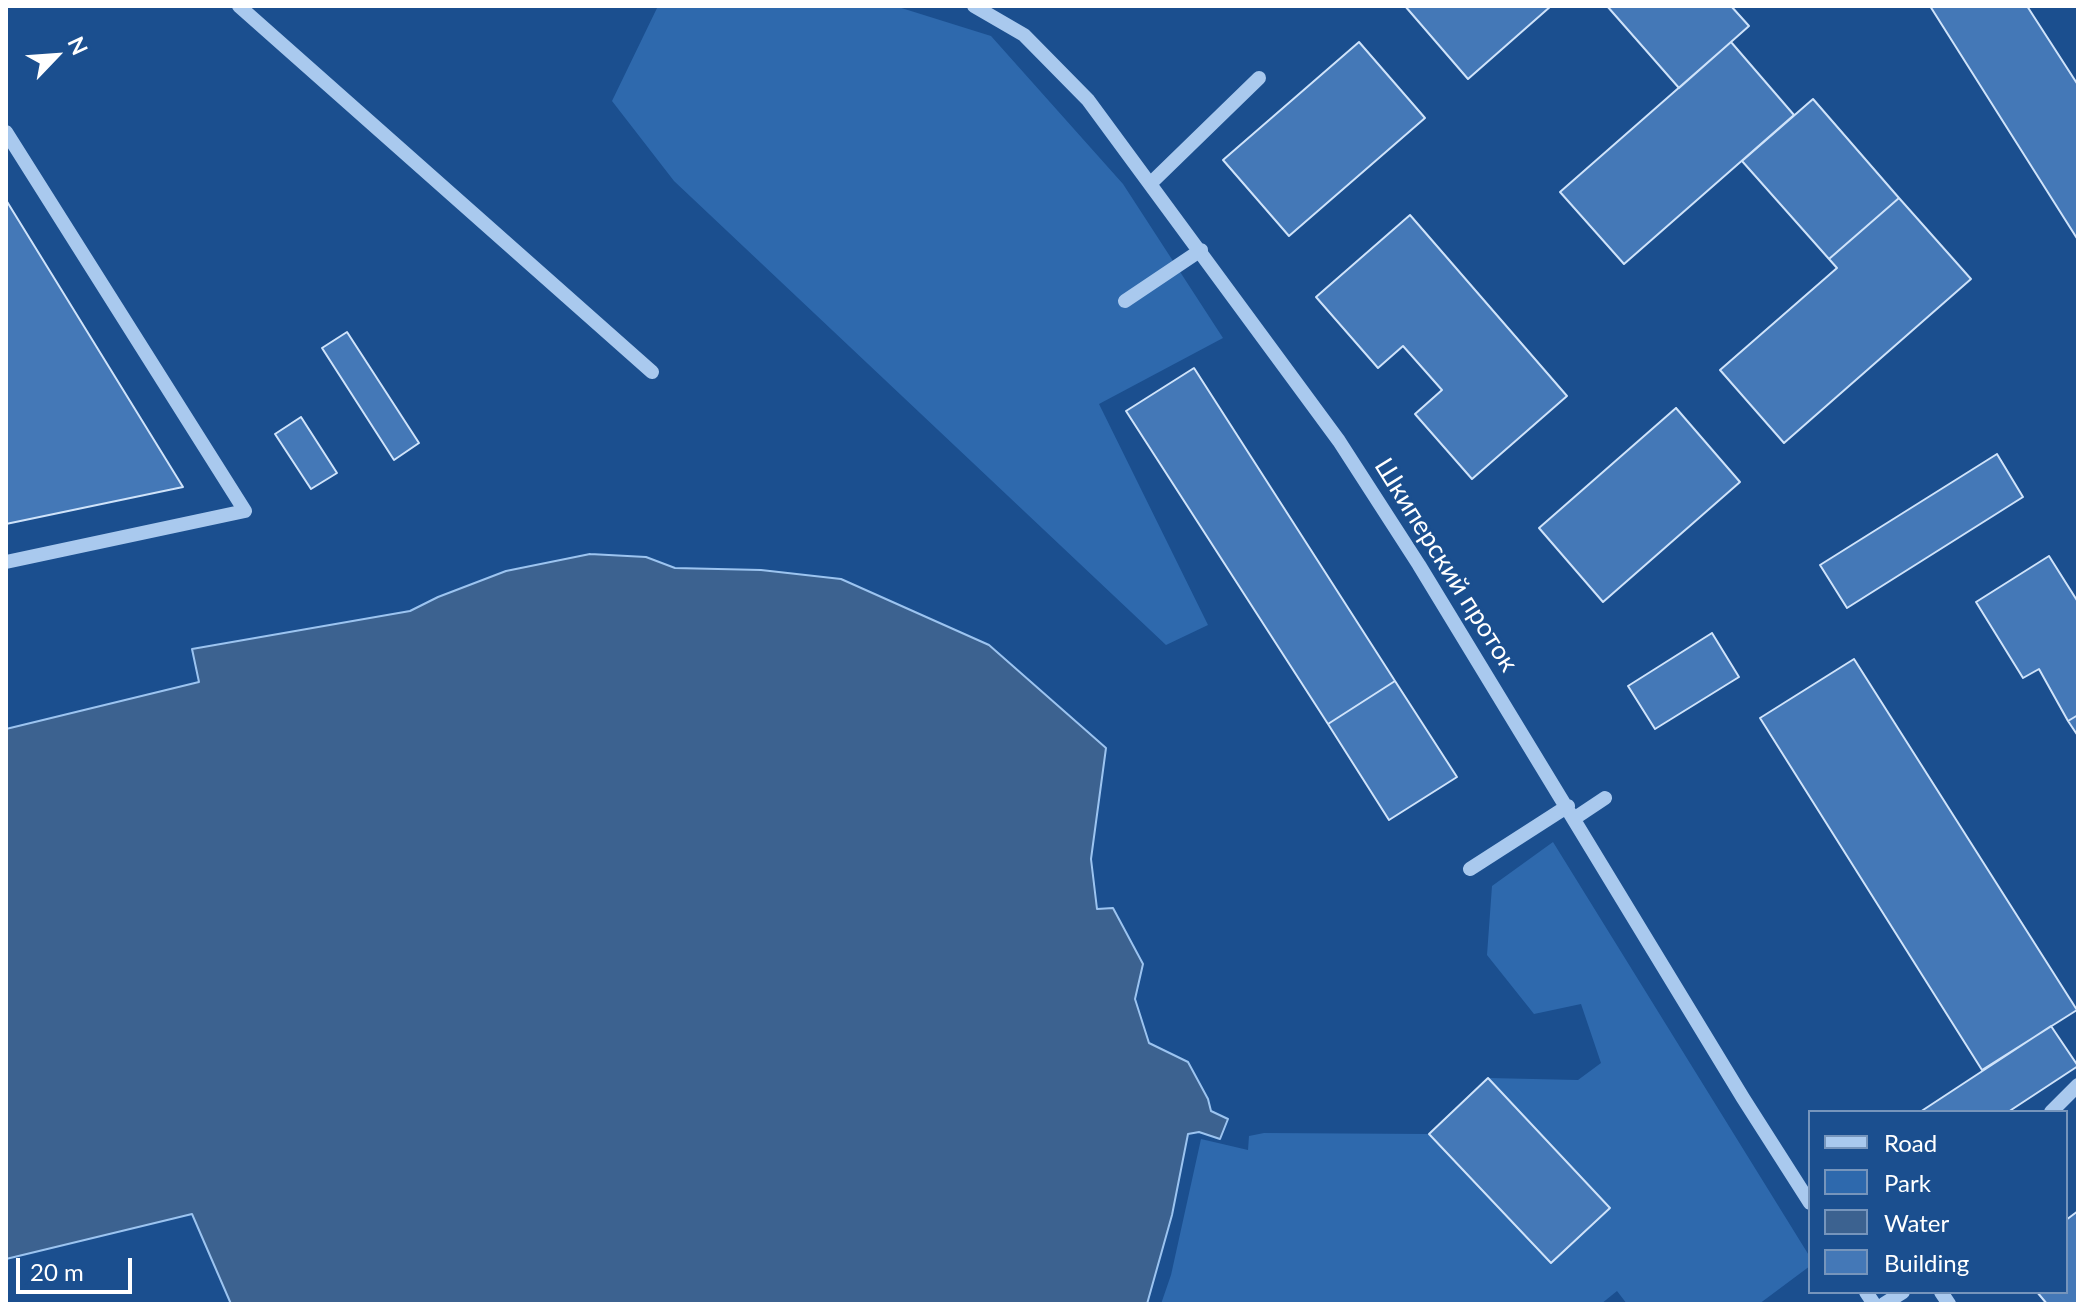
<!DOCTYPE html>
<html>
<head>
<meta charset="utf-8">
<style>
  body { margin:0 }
  #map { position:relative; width:2084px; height:1310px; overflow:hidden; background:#1b4f8f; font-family:Lato,sans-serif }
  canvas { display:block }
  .frame { position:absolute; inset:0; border:8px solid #fff; pointer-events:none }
  .legend { position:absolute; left:1808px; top:1110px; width:260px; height:184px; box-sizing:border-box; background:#1b4f8f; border:2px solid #7695bc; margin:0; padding:10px 14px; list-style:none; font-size:24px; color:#fff }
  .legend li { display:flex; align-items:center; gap:16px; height:40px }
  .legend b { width:40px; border:2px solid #7695bc }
  .north { position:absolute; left:16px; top:16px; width:80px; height:80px; -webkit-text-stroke:6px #1b4f8f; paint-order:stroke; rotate:65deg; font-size:22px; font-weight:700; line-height:32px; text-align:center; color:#fff }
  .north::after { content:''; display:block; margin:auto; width:28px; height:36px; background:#fff; clip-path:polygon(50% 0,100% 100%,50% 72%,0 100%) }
  .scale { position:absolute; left:16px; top:1258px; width:116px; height:36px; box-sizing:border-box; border:4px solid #fff; border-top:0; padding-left:10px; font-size:24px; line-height:28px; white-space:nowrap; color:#fff; -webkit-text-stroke:6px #1b4f8f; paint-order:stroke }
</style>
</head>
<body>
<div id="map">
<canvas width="2084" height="1310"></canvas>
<div class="frame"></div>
<ul class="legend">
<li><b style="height:10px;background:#a9c9ee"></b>Road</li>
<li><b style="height:22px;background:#2e69ad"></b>Park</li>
<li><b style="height:22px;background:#3c6290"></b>Water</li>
<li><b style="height:22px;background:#4478b7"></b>Building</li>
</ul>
<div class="north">N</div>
<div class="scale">20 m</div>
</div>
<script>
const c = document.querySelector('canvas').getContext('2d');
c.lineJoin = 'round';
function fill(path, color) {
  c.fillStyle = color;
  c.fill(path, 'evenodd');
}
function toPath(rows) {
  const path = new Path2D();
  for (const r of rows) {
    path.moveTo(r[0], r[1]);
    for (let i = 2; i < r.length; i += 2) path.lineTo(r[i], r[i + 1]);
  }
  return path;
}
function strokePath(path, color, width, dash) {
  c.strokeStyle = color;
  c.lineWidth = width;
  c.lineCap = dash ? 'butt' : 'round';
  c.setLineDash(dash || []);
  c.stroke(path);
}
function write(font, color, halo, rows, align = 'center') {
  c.font = font + ' Lato,sans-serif';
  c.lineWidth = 6;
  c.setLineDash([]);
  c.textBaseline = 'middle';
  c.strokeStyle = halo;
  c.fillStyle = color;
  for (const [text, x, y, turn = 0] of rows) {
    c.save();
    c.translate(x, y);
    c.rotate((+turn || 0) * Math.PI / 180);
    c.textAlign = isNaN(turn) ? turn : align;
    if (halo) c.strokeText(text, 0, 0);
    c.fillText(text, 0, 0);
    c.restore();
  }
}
fill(toPath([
  [658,6,895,6,991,36,1123,184,1223,338,1099,404,1208,625,1166,645,674,181,612,101],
  [1553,842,1810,1257,1810,1266,1759,1304,1627,1304,1617,1291,1601,1304,1161,1304,1171,1275,1201,1139,1248,1150,1249,1136,1264,1133,1429,1134,1551,1263,1610,1208,1488,1078,1578,1080,1601,1063,1581,1004,1534,1014,1487,955,1492,886]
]), '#2e69ad');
const water = toPath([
  [590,554,646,557,675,568,761,570,841,579,989,645,1106,748,1091,859,1097,909,1113,908,1143,964,1135,999,1149,1043,1188,1062,1208,1099,1211,1111,1228,1119,1220,1139,1199,1132,1188,1134,1172,1215,1147,1304,231,1304,192,1214,6,1259,6,729,199,682,192,649,410,611,438,597,506,571,590,554]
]);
fill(water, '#3c6290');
strokePath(water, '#9cc4f0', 2);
const building = toPath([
  [1405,6,1551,6,1468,79,1405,6],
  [1607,6,1731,6,1749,26,1679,88,1607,6],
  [1930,6,2027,6,2078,85,2078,240,1930,6],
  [1359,42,1425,118,1289,236,1223,160,1359,42],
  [1731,42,1794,115,1624,264,1560,192,1731,42],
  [1813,99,1899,198,1829,259,1742,161,1813,99],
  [1899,198,1971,279,1784,443,1720,370,1837,268,1829,259,1899,198],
  [6,200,183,487,6,524,6,200],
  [1410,215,1567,396,1472,479,1415,414,1442,390,1403,346,1378,368,1316,297,1410,215],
  [347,332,419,443,394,460,322,348,347,332],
  [1194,368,1395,681,1328,724,1126,411,1194,368],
  [1676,408,1740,482,1603,602,1539,528,1676,408],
  [301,417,337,473,311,489,275,434,301,417],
  [1997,454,2023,497,1847,608,1820,565,1997,454],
  [2049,556,2078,602,2078,715,2068,721,2039,669,2023,678,1976,602,2049,556],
  [1712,633,1739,677,1655,729,1628,686,1712,633],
  [1854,659,2077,1010,1982,1070,1760,718,1854,659],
  [1395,681,1457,777,1389,820,1328,724,1395,681],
  [2078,715,2078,736,2068,721,2078,715],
  [2051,1026,2078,1066,2008,1112,1920,1112,2051,1026],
  [1488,1078,1610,1208,1551,1263,1429,1134,1488,1078],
  [2078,1211,2078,1304,2047,1304,2037,1292,2066,1292,2066,1220,2078,1211]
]);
fill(building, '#4478b7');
strokePath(building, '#cfe3fa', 2);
strokePath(toPath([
  [239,6,652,372],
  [974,6,1024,35,1088,100,1339,441,1419,565,1743,1098,1810,1203],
  [6,132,245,511,6,562],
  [1151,183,1259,78],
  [1125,301,1201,250],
  [1575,818,1605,798],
  [1470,869,1568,806],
  [2051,1112,2078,1085],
  [1866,1292,1874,1304],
  [1941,1292,1949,1304],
  [1884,1304,1903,1292]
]), '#a9c9ee', 14);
write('26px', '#fff', '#1b4f8f', [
  ["Шкиперский проток",1446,565,58]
]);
</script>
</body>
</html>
